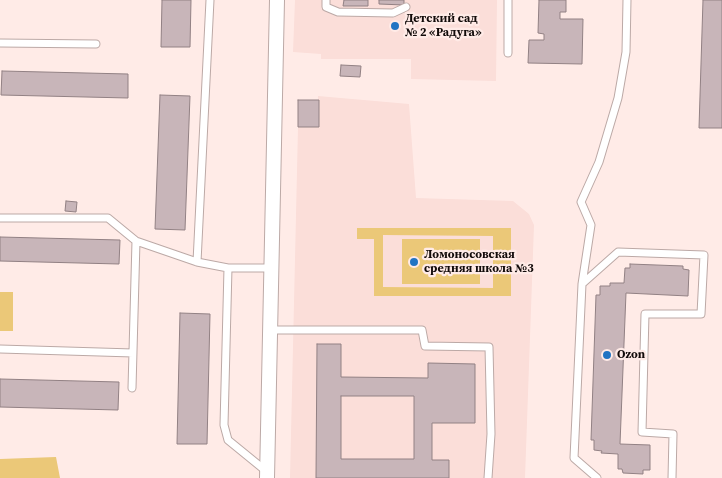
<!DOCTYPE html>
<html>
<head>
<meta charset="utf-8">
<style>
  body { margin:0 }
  canvas { display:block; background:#ffebe7 }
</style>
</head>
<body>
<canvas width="722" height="478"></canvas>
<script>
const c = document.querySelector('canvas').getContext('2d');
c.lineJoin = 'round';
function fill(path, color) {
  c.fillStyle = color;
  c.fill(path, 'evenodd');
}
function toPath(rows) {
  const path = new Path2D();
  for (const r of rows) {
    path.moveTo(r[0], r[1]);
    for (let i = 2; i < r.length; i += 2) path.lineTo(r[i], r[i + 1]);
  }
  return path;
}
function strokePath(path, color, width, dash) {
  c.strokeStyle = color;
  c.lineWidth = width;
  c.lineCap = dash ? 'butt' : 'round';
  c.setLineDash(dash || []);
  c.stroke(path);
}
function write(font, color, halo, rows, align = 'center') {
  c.font = font + ' "Source Serif 4",serif';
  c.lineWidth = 4.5;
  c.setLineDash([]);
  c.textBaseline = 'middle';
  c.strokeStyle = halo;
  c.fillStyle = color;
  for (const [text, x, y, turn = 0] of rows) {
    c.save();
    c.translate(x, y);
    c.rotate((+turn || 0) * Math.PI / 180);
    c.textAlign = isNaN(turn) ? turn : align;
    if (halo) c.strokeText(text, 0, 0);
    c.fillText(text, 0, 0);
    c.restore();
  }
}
fill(toPath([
  [295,0,497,0,496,81,411,79,411,59,321,59,321,54,293,52],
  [318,96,409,104,416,198,513,201,529,214,534,225,525,478,290,478,298,127,319,127]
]), '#fbded9');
fill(toPath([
  [357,228,511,228,511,296,374,296,374,239,357,239],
  [383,235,493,236,493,288,383,287],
  [402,239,480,239,480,284,402,284],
  [0,292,13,292,13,331,0,331],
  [56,457,60,478,0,478,0,459]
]), '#ebc878');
const building = toPath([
  [162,0,191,0,190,47,161,47,162,0],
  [344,0,368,0,368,6,343,6,344,0],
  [379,0,404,0,404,5,379,4,379,0],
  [539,0,566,0,566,12,560,12,560,19,583,19,582,64,528,63,529,40,544,40,544,34,538,33,539,0],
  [703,0,722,0,722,128,699,128,703,0],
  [341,65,361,66,360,77,340,76,341,65],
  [2,71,128,74,128,98,1,95,2,71],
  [160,95,190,96,185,230,155,229,160,95],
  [298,100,319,100,319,127,298,127,298,100],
  [66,201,77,202,76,212,65,211,66,201],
  [0,237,120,240,119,264,0,261,0,237],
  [630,264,683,266,683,269,689,270,688,296,626,293,620,444,650,445,650,470,643,470,643,474,623,473,622,469,618,469,618,454,601,453,602,451,594,450,594,440,591,440,596,295,600,295,600,286,610,286,610,283,624,283,625,268,630,268,630,264],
  [180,313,210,314,207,444,177,444,180,313],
  [317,344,341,344,341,377,428,378,428,363,475,364,475,423,432,423,432,460,449,460,449,478,316,478,317,344],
  [341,396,414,396,414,459,341,459,341,396],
  [0,379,119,382,118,410,0,407,0,379]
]);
fill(building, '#c8b5b9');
strokePath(building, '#928184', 1);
const service = toPath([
  [326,0,326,7,338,12,393,13,406,7],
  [0,43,96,44],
  [508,53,508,0],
  [0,218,108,218,136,241,197,262,228,268,271,268],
  [197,262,210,0],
  [228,268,224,425,228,440,266,471],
  [582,284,591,225,581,202,599,162,618,98,626,52,627,0],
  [270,330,422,330,425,346,489,347,491,434,488,478],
  [0,349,133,353],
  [132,388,136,241],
  [597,478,574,458,582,284,618,252,704,255,701,314,645,314,642,432,673,434,672,478]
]);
const minor = toPath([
  [267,478,277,0]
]);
strokePath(service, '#bca9a6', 9);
strokePath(minor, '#bca9a6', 16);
strokePath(service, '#fff', 7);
strokePath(minor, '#fff', 14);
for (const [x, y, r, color] of [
  [395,26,5,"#2174c3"],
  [414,262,5,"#2174c3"],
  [607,355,5,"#2174c3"]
]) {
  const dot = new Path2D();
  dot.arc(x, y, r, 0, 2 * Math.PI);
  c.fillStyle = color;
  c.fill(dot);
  strokePath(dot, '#ffebe7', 2);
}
write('bold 12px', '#120b0a', '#ffebe7', [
  ["Детский сад",405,19],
  ["№ 2 «Радуга»",405,33],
  ["Ломоносовская",424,255],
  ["средняя школа №3",424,269],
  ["Ozon",617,355]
], 'left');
</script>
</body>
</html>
